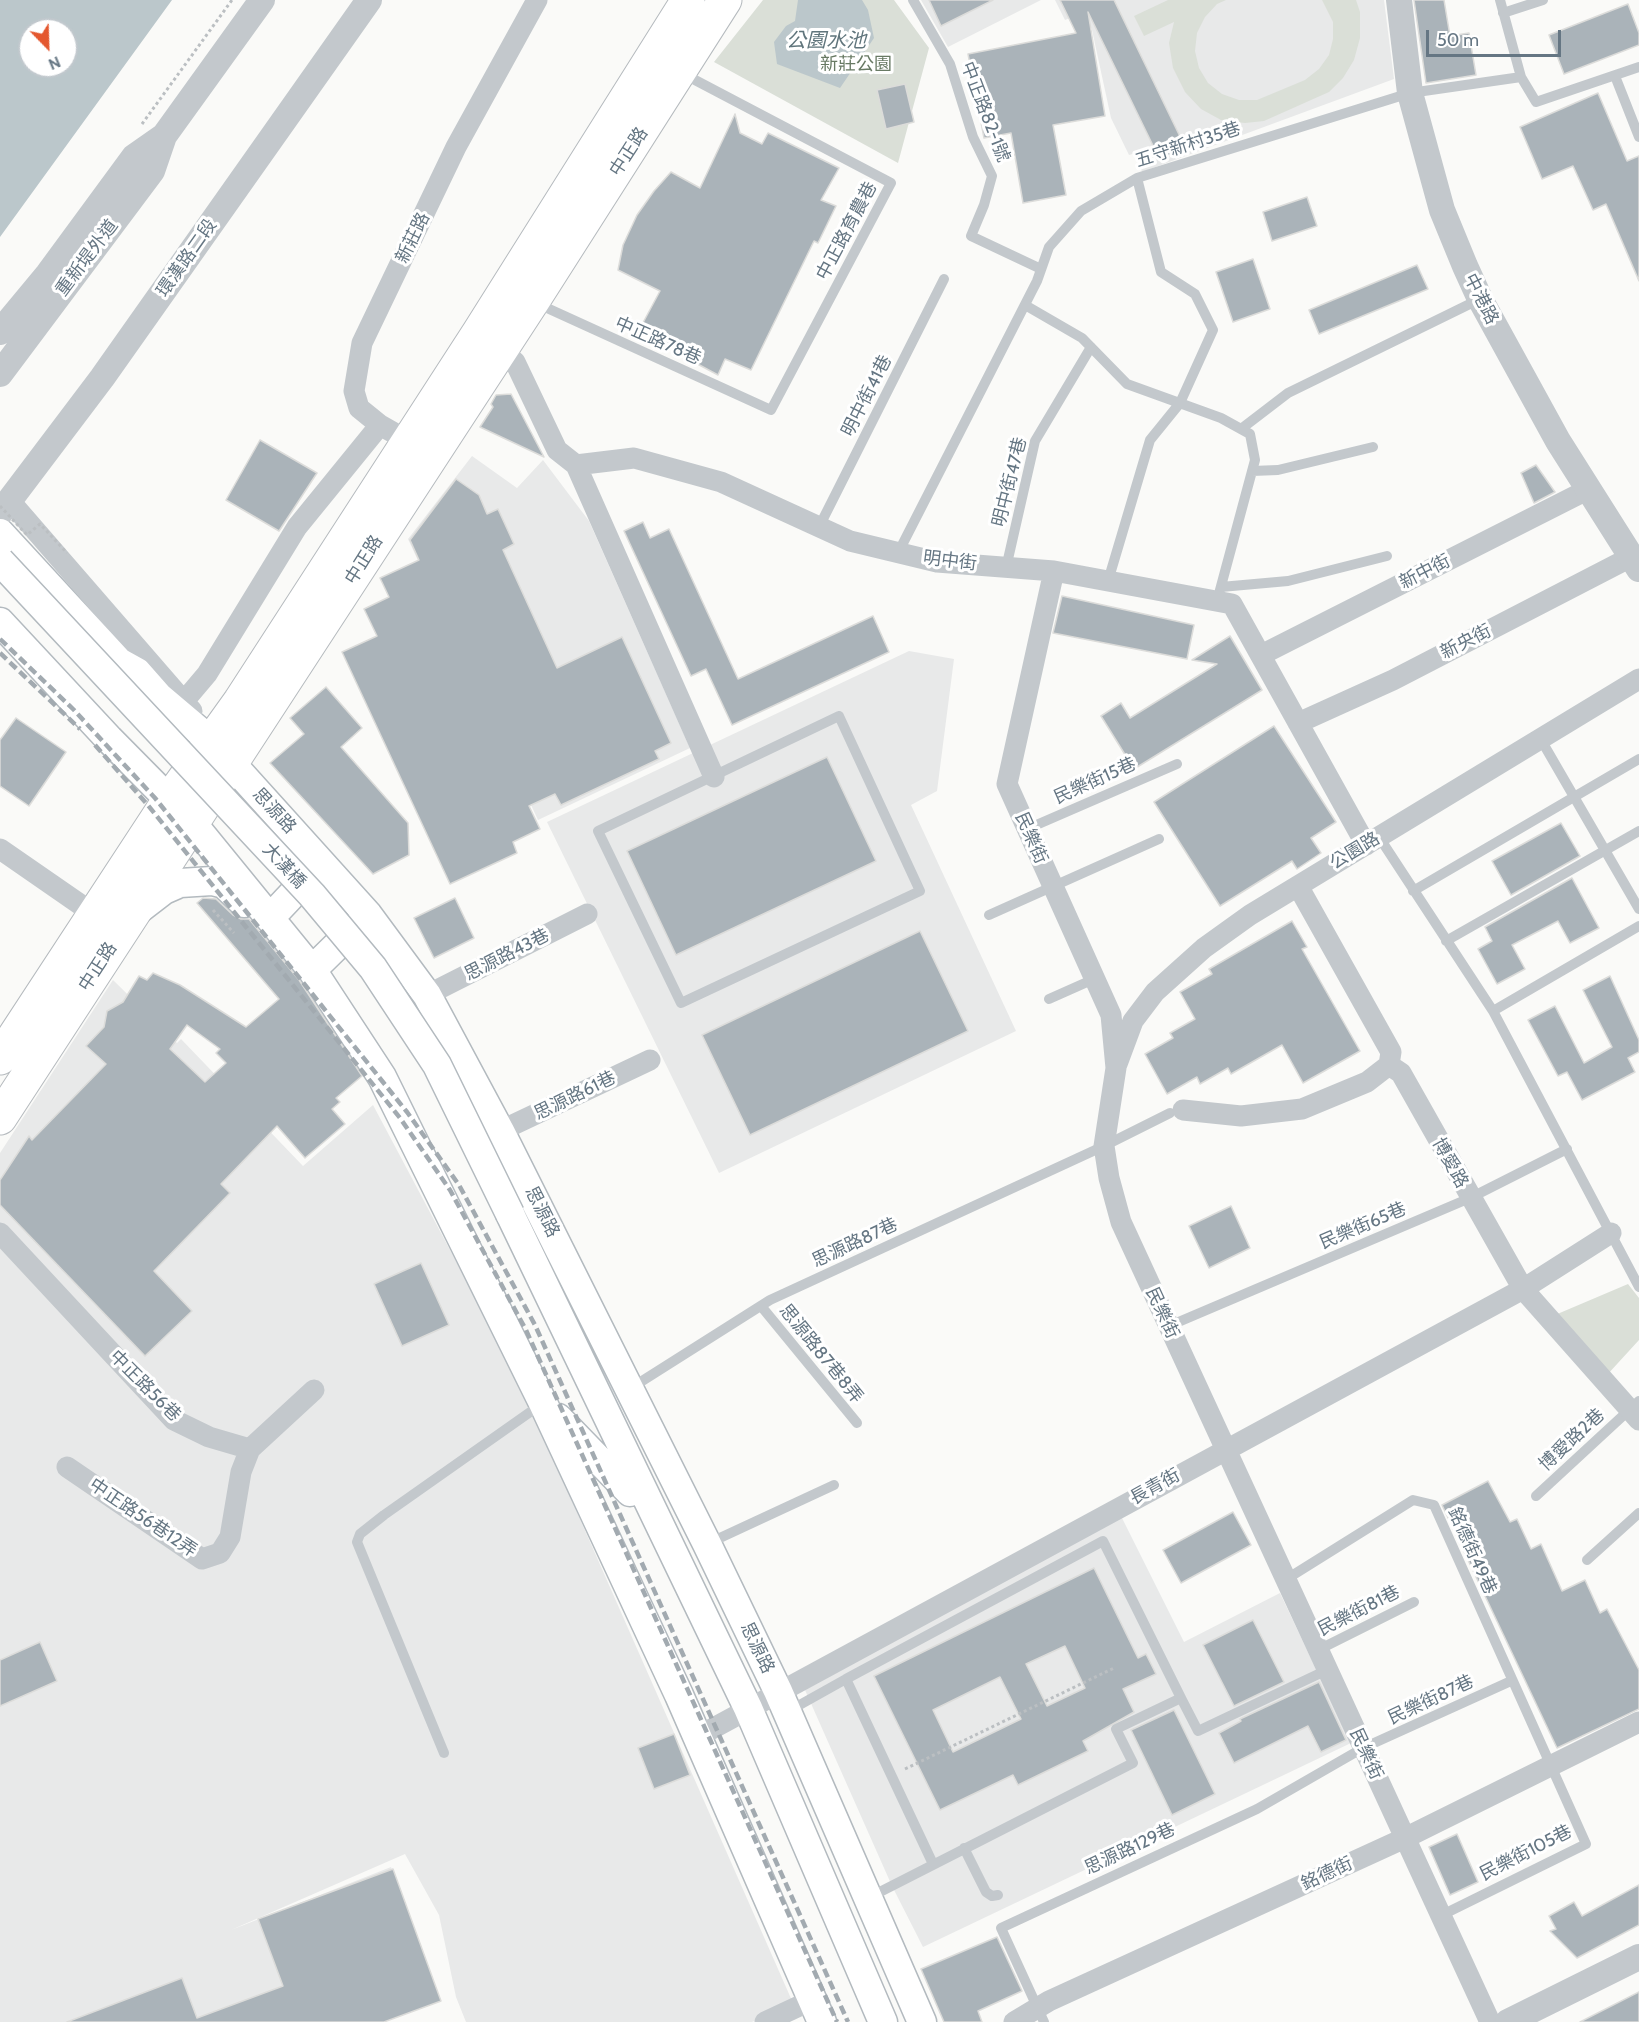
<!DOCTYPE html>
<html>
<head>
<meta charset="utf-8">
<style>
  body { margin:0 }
  #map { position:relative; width:1639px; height:2022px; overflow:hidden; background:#fafaf8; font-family:Cabin,sans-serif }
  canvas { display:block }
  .north { position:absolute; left:18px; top:18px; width:60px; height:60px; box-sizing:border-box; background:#fff; border:2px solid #c1c8cd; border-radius:50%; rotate:157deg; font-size:16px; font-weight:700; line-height:24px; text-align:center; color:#657683 }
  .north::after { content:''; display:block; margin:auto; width:21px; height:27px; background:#e4572e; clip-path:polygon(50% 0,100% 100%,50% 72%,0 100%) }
  .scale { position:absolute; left:1426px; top:30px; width:135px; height:27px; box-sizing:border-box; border:3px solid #657683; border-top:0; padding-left:8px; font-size:18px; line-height:21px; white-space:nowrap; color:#657683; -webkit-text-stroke:4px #fff; paint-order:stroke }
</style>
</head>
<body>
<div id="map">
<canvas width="1639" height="2022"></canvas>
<div class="north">N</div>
<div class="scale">50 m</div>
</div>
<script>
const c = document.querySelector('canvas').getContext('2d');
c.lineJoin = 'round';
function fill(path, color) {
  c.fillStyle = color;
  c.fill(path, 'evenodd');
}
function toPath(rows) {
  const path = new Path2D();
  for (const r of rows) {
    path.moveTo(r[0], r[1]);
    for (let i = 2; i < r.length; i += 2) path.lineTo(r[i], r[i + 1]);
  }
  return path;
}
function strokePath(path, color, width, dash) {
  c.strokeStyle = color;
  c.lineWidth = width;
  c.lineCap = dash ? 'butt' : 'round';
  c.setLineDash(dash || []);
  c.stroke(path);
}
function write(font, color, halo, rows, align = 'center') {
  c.font = font + ' Cabin,"Noto Sans TC",sans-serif';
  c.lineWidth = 6;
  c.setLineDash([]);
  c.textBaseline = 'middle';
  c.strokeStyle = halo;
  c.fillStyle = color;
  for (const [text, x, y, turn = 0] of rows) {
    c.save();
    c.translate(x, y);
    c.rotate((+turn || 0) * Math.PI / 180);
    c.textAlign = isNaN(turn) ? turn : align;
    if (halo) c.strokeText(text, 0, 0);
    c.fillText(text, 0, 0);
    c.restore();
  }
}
fill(toPath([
  [921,0,1041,0,948,47],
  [1055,0,1384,0,1394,79,1142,172,1136,153,1129,155,1111,118,1092,30,1085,12,1065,20],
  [472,456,517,488,543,460,589,521,690,748,538,820,408,539],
  [909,651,954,659,937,791,911,805,1016,1031,719,1173,547,822],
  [113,980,177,1043,181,1039,303,1166,373,1105,517,1376,793,2003,752,2022,466,2022,456,1997,439,1915,405,1854,231,1930,391,1867,434,2000,375,2022,0,2022,0,1153],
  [1121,1516,1184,1642,1280,1593,1351,1743,923,1947,892,1886,805,1690]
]), '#e8e9e9');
fill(toPath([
  [763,0,894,0,929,48,898,163,714,62],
  [1168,0,1226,0,1217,4,1205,17,1197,33,1195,51,1199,68,1208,83,1222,94,1239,100,1257,100,1305,80,1319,69,1329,55,1333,39,1333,22,1322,0,1356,0,1360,12,1360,38,1354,60,1343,78,1329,92,1264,121,1245,123,1221,120,1201,109,1185,92,1173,68,1169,43,1174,22,1144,36,1134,16],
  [1628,1284,1639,1298,1639,1340,1607,1375,1555,1315]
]), '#dadfd7');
fill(toPath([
  [0,0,172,0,0,237],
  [30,30,66,30,66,66,30,66],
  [798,0,862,0,868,10,874,38,840,88,777,64,774,42,786,26,795,21]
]), '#bbc7cb');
const building = toPath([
  [929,0,993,0,941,26,929,0],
  [1060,0,1114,0,1186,149,1160,160,1088,12,1105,116,1053,125,1066,195,1023,203,1011,133,984,138,968,54,1076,33,1060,0],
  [1414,0,1444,0,1450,36,1469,33,1476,75,1426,83,1414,0],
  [1628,4,1639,33,1639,45,1564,74,1549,35,1628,4],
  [905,84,914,122,886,129,877,90,905,84],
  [1598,93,1627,161,1639,156,1639,281,1606,204,1593,210,1573,166,1542,179,1520,127,1598,93],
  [735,114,740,133,762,144,768,133,839,168,821,200,836,206,818,243,814,241,751,370,725,359,718,375,638,332,660,291,618,270,623,245,637,215,654,191,671,172,700,188,735,114],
  [1307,197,1317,226,1272,241,1263,212,1307,197],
  [1253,259,1270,309,1233,322,1216,272,1253,259],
  [1417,265,1428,289,1319,334,1309,310,1417,265],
  [511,394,544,457,480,427,493,407,491,404,496,395,511,394],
  [260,440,317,473,279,531,226,500,260,440],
  [1536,465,1555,492,1534,503,1521,473,1536,465],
  [456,479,479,495,487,514,498,509,514,544,503,550,557,668,622,637,671,743,655,751,659,759,561,805,555,794,529,806,540,829,513,842,517,853,450,884,342,652,377,636,364,609,389,597,380,578,419,560,410,540,456,479],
  [643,522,650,538,669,529,738,679,873,616,889,652,732,725,706,669,691,676,624,531,643,522],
  [1062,596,1194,625,1187,659,1053,633,1062,596],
  [1230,636,1262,690,1134,769,1101,716,1121,703,1130,718,1217,664,1192,660,1230,636],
  [326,687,362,728,341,747,408,823,409,855,373,874,270,763,304,734,290,718,326,687],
  [16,718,66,752,29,806,0,786,0,740,16,718],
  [1274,726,1336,822,1311,838,1321,853,1297,869,1292,861,1220,906,1154,802,1274,726],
  [827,757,876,861,676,955,627,851,827,757],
  [1561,823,1580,856,1511,895,1492,861,1561,823],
  [1572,878,1599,928,1570,943,1558,921,1512,945,1525,969,1497,984,1478,949,1492,941,1485,927,1572,878],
  [203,898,216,899,233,915,241,919,249,919,299,980,362,1076,336,1098,340,1102,332,1109,345,1124,305,1158,277,1126,221,1184,230,1193,154,1271,192,1311,145,1356,0,1205,0,1180,29,1136,32,1140,106,1064,86,1046,104,1027,107,1011,123,1002,139,976,147,980,153,973,180,985,246,1027,279,999,197,903,203,898],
  [187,1025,220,1049,216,1053,226,1063,205,1082,170,1049,187,1025],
  [455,898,474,938,434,958,414,918,455,898],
  [1292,921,1307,947,1302,949,1360,1051,1303,1083,1282,1045,1231,1074,1228,1068,1200,1084,1197,1077,1167,1094,1145,1054,1173,1038,1170,1033,1195,1019,1180,992,1212,974,1209,969,1292,921],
  [920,931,968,1031,750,1135,702,1035,920,931],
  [1610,976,1639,1040,1639,1052,1628,1058,1635,1072,1582,1100,1567,1072,1558,1076,1528,1020,1555,1006,1584,1063,1612,1047,1583,990,1610,976],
  [1231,1206,1250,1248,1209,1268,1189,1226,1231,1206],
  [421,1263,449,1325,402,1346,374,1284,421,1263],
  [1488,1481,1510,1522,1517,1519,1531,1549,1541,1544,1562,1591,1585,1580,1600,1613,1607,1609,1639,1670,1639,1709,1557,1748,1442,1505,1488,1481],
  [1233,1512,1251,1545,1181,1583,1163,1550,1233,1512],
  [1094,1568,1138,1658,1146,1654,1156,1674,1123,1689,1134,1712,1083,1741,1088,1751,1018,1785,1013,1775,940,1810,874,1676,1094,1568],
  [1065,1646,1085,1688,1047,1706,1026,1664,1065,1646],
  [1000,1677,1021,1719,953,1752,933,1710,1000,1677],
  [1253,1620,1284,1682,1234,1706,1203,1645,1253,1620],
  [40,1642,57,1681,0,1706,0,1660,40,1642],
  [1319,1682,1346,1740,1321,1752,1308,1726,1234,1763,1219,1733,1241,1721,1240,1719,1319,1682],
  [1174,1710,1215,1794,1172,1815,1131,1730,1174,1710],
  [674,1734,690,1775,654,1789,638,1748,674,1734],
  [1457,1834,1478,1882,1450,1895,1429,1847,1457,1834],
  [393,1869,441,2001,384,2022,67,2022,182,1978,197,2018,283,1986,258,1919,393,1869],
  [1639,1885,1639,1925,1577,1958,1550,1931,1556,1929,1549,1916,1574,1902,1582,1916,1639,1885],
  [997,1937,1022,1991,978,2011,982,2022,944,2022,921,1969,997,1937],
  [1639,1992,1639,2022,1580,2022,1639,1992]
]);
fill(building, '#aab3b9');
strokePath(building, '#dcdcda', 1.5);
const secondary = toPath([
  [0,533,119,662,137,672,159,697,211,741,368,915,427,995,500,1131,707,1544,778,1691,922,2022],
  [0,622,109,739,193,824,312,970,382,1077,543,1403,679,1695,822,2022],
  [138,910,164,890,180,883,212,881,224,884,244,903],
  [270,918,318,867],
  [312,970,364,919],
  [510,1214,748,1708,883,2022],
  [558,1418,630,1492]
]);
const primary = toPath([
  [0,1058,169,800,240,701,479,332,688,0],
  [0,1118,533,301,725,0]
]);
strokePath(secondary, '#b3babf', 31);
strokePath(primary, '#b5babe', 35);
strokePath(toPath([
  [142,124,232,0],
  [213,910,234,933],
  [905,1769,1114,1668]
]), '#bbbfc2', 3, [3, 3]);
strokePath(toPath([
  [913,0,950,64,973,137,992,176,984,205,971,236,1041,269],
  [1500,0,1521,77],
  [1503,13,1543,0],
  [1615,76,1639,137],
  [536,303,771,410,891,183,695,80,683,71],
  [1025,305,1082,338,1127,384,1221,418,1250,434,1255,460,1217,601],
  [1241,429,1288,393,1480,299],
  [1252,471,1278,470,1373,447],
  [819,527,944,279],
  [898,553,1037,281,1049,247,1081,211,1137,178,1410,93,1521,77,1536,102,1639,67],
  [1006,568,1035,441,1091,347],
  [1108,581,1150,440,1180,403,1213,330,1195,294,1161,272,1137,178],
  [1221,587,1288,581,1387,556],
  [839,716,920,891,681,1003,598,831,839,716],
  [1540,738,1639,909],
  [1027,829,1177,764],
  [1379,837,1493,1011,1639,1287],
  [1413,891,1639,759],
  [989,915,1159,839],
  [1446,941,1639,831],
  [1049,999,1094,979],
  [1493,1011,1639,926],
  [761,1306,857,1423],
  [1169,1326,1470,1198,1567,1149],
  [631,1388,770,1300,1104,1146,1170,1113],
  [1536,1496,1639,1401],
  [709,1543,834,1485],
  [1587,1560,1639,1513],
  [1285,1580,1413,1500,1434,1505,1586,1844,1440,1916],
  [1318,1650,1414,1602],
  [1181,1698,1198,1731,1327,1670],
  [787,1712,846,1679],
  [444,1753,357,1542,360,1534,384,1515,543,1403],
  [964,1848,986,1892,992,1896,998,1895],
  [868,1898,1133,1763,1116,1729,1181,1698,1103,1541,846,1679,933,1864],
  [1044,2022,1001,1928,1257,1809,1363,1748,1511,1681]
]), '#c3c8cc', 10);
strokePath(toPath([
  [492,341,515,362,557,450,576,465,634,458,721,482,850,541,937,562,1054,571,1232,604,1366,845],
  [417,446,380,425,359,408,354,391,362,343,456,147,537,0],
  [576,465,714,777],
  [9,500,192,711],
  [1054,571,1007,784,1111,1015,1116,1068,1104,1146,1109,1178,1121,1222,1490,2022],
  [1261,655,1589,489],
  [185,700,207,674,297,527,380,425],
  [1298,723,1393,680,1631,557],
  [0,849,94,914],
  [1298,886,1391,1052,1389,1065,1401,1073,1523,1289,1639,1420],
  [427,995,587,914],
  [1117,1064,1133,1021,1155,992,1204,948,1250,915,1639,679],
  [1183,1110,1241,1116,1302,1109,1367,1082,1389,1065],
  [500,1131,650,1060],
  [0,1233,174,1420,209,1437,250,1449,314,1390],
  [67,1467,202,1559,220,1553,230,1537,241,1472,250,1449],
  [697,1737,1523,1289,1611,1233],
  [765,2022,812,2000],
  [1014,2022,1049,2001,1405,1838,1639,1722]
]), '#c3c8cc', 21);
strokePath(toPath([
  [1399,0,1410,93,1442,210,1465,266,1480,299,1558,441,1639,569],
  [0,332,48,274,134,157,164,136],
  [0,374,152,171,164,136,262,0],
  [0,513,102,378,369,0],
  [1508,2022,1639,1957]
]), '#c3c8cc', 26);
strokePath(secondary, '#fff', 28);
strokePath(primary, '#fff', 33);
strokePath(toPath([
  [0,639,74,710,155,798,407,1112,459,1185,535,1325,848,2022],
  [0,653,80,729],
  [95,745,147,804,400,1118,450,1190,526,1330,837,2022]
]), '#a2aab0', 4.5, [9, 4.5]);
const secondaryBridge = toPath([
  [0,561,312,895,373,968,437,1065,510,1214]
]);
strokePath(secondaryBridge, '#b3babf', 31, []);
strokePath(toPath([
  [0,506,27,535,40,524,67,553]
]), '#bbbfc2', 3, [3, 3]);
strokePath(secondaryBridge, '#fff', 28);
write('18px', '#687a64', '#fff', [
  ["新莊公園",856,65]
]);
write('18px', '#657683', '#fff', [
  ["中正路82-1號",985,112,69],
  ["五守新村35巷",1188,145,-18],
  ["中正路",629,152,-57],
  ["中正路育農巷",847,231,-62],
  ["新莊路",413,238,-64],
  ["重新堤外道",87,258,-53],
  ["環漢路二段",187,258,-55],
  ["中港路",1481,299,63],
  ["中正路78巷",658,341,24],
  ["明中街41巷",867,396,-63],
  ["明中街47巷",1010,482,-76],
  ["中正路",364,560,-58],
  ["明中街",950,561,7],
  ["新中街",1425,572,-27],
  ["新央街",1466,642,-27],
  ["民樂街15巷",1095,781,-24],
  ["思源路",274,811,47],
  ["民樂街",1031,838,66],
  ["公園路",1355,851,-31],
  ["大漢橋",284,866,47],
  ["思源路43巷",507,955,-27],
  ["中正路",98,967,-57],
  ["思源路61巷",575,1096,-26],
  ["博愛路",1450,1163,61],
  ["思源路",542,1212,63],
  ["民樂街65巷",1363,1226,-23],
  ["思源路87巷",855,1243,-25],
  ["民樂街",1162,1313,65],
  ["思源路87巷8弄",821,1354,51],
  ["中正路56巷",145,1386,45],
  ["博愛路2巷",1572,1440,-43],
  ["長青街",1155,1487,-29],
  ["中正路56巷12弄",143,1518,34],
  ["銘德街49巷",1472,1551,66],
  ["民樂街81巷",1359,1611,-27],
  ["思源路",757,1648,64],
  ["民樂街87巷",1431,1700,-25],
  ["民樂街",1366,1754,65],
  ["思源路129巷",1130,1849,-25],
  ["民樂街105巷",1526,1853,-27],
  ["銘德街",1327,1874,-25]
]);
write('italic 20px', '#60757c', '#fff', [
  ["公園水池",826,41]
]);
</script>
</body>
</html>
